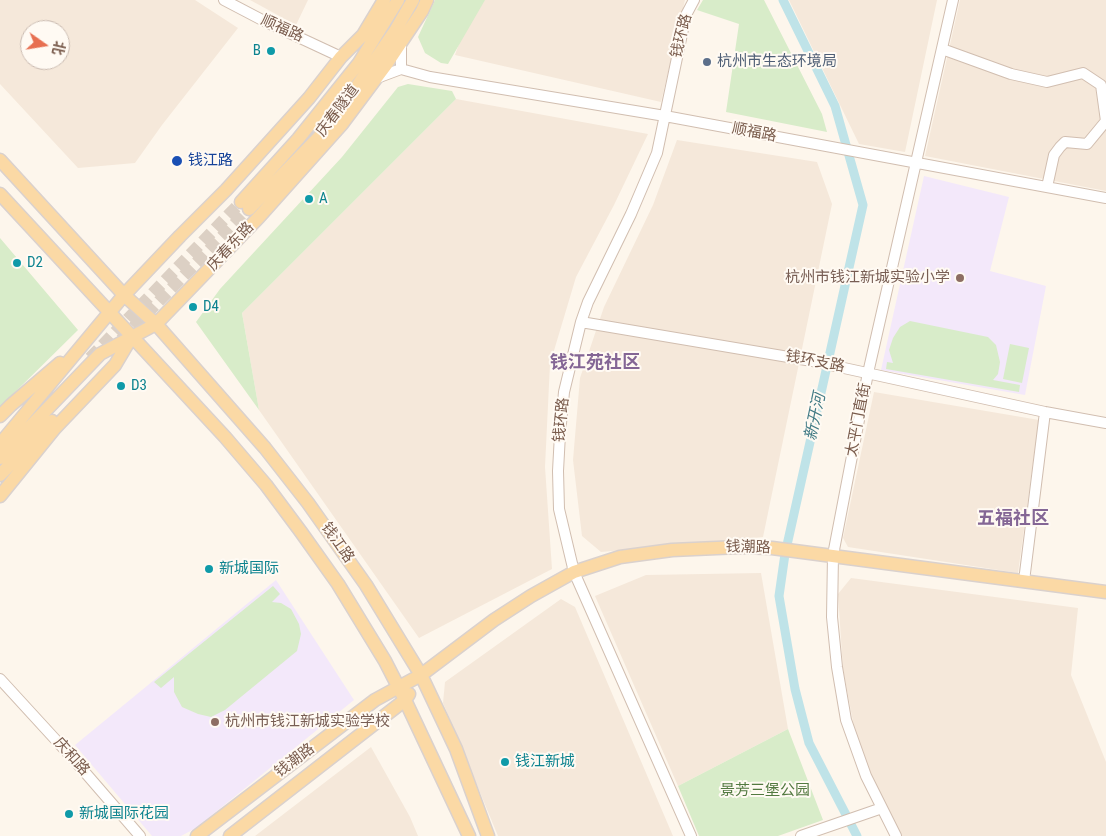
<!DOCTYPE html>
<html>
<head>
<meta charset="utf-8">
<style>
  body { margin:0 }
  #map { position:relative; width:1106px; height:836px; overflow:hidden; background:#fdf6ec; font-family:"Roboto Condensed","Noto Sans SC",sans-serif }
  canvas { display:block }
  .north { position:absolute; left:20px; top:20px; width:50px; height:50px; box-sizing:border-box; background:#fffaf3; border:1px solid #cabbb1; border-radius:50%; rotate:103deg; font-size:14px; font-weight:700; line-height:20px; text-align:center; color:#7a5c4d }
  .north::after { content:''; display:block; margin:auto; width:18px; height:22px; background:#e76f51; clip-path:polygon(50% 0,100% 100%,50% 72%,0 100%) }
</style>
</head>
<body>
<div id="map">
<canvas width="1106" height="836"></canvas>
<div class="north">北</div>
</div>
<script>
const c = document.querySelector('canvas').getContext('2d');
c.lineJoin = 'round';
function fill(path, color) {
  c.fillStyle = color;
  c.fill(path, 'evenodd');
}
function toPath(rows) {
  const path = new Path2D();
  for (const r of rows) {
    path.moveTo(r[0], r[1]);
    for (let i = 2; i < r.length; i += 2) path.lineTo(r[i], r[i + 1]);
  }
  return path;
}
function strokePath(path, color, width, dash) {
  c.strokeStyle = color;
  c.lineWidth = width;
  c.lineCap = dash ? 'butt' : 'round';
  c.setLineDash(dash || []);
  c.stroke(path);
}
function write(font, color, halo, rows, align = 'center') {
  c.font = font + ' "Roboto Condensed","Noto Sans SC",sans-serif';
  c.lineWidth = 4;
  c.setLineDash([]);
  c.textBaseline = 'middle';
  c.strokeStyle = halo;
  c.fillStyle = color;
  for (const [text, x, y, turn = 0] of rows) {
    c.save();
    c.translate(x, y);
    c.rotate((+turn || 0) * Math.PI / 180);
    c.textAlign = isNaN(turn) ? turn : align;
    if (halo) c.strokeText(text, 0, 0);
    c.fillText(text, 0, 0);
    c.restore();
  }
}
fill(toPath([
  [0,0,195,0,238,28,162,125,135,163,78,168,0,84],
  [30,30,60,30,60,60,30,60],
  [250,0,308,0,296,25],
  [474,0,685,0,661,102,455,55],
  [789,0,937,0,905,152,859,144],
  [960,0,1106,0,1106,191,925,156],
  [456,99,648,134,614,205,576,277,550,364,545,467,552,569,419,638,259,410,242,313],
  [677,140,817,162,832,204,763,537,601,552,582,536,573,460,580,378,604,307,653,205],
  [874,392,1039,420,1018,573,848,547,843,538],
  [761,573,788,729,678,786,595,596,646,575],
  [851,578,1078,608,1071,675,1106,762,1106,836,901,836,870,774,854,727,843,669,838,594],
  [561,599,575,607,673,836,498,836,443,703,445,682],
  [371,747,410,817,418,836,255,836]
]), '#f5e8da');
fill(toPath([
  [924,176,1009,197,990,271,1046,286,1025,395,881,370],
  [276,580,354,700,196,828,181,836,152,836,75,745]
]), '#f3e8fa');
fill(toPath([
  [435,0,485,0,448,64,441,63,425,53,418,37],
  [703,0,764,0,822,114,827,132,726,112,739,24,697,10],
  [408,84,452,91,456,99,242,313,259,410,196,322,220,289,342,157,398,87],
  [0,238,78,330,0,407],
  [910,321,988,337,996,345,1000,362,998,374,993,380,1020,385,1019,392,886,369,887,362,893,363,889,350,893,338,900,327],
  [1010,344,1029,348,1022,383,1003,379],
  [273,586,280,594,272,602,281,603,291,609,299,624,301,634,297,651,225,710,211,717,198,714,182,707,174,692,174,677,161,688,154,682],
  [788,729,823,820,778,836,699,836,678,786]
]), '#d8ecc9');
strokePath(toPath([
  [783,0,835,106,863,205,785,554,779,596,795,689,809,743,857,836]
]), '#bfe3e8', 9);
strokePath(toPath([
  [121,340,249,209],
  [90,358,241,202]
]), '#dcd0c4', 12, [12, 6]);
const minor = toPath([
  [224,0,266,22,341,57],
  [942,49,1011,74,1047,82,1083,73,1101,85,1106,121,1087,144,1065,142,1060,147,1054,155,1047,187],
  [401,69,430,77,665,116,1106,198],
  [401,69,401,42],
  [377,78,401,69],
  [581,322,812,361,1045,412,1106,423],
  [1024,581,1045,412],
  [0,679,76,762,140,836],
  [691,836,574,572,559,509,558,471,560,434,564,392,581,322,588,302,631,214,657,153,686,15,694,0],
  [801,836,882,808],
  [896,836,866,776,846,720,837,667,832,617,833,555,868,373,953,0]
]);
const major = toPath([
  [0,160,124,295,156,324,265,448,308,503,366,585,421,675,456,749,488,836],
  [0,194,225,437,266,485,301,532,338,584,385,661,405,700,469,836],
  [241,202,298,139,359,63,398,0],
  [249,209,320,136,344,105,395,31,413,0],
  [0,416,11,405,60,363],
  [0,444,124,295,180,236,226,190,309,98,341,57,363,35,384,0],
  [0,458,100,354,156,324,259,217,342,124,386,65,422,11,427,0],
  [0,475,52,421],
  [0,496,55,428,115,365,131,338],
  [197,836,375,700,421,675,494,620,531,596,574,572,620,557,672,550,739,547,772,548,1106,592],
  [230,836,405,700,409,694]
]);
strokePath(minor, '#d1beb0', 12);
strokePath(major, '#dad1cd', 15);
strokePath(minor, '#fff', 10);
strokePath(major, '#fbd9a5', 12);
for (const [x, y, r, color] of [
  [271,51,5,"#0f9aa8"],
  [707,62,5,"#5c6f8a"],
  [177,161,6,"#1a4fb4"],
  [309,199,5,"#0f9aa8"],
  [17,263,5,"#0f9aa8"],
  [960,278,5,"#8d6e63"],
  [193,307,5,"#0f9aa8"],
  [121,386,5,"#0f9aa8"],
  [209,569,5,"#0f9aa8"],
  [215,722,5,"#8d6e63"],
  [505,762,5,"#0f9aa8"],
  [69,814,5,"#0f9aa8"]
]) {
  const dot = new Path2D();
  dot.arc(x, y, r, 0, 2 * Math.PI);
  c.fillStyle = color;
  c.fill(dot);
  strokePath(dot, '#fffaf3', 2);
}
write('15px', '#7a5c4d', '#fffaf3', [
  ["顺福路",282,29,24],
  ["钱环路",682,36,-76],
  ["庆春隧道",338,111,-53],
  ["顺福路",754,133,11],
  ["庆春东路",231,247,-47],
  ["钱环支路",815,362,11],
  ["钱环路",562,420,-84],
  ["太平门直街",859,420,-79],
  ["钱江路",337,543,55],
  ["钱潮路",748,548,1],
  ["庆和路",71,757,48],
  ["钱潮路",295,761,-37]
]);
write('15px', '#0d838f', '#fffaf3', [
  ["B",261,51,"right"],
  ["A",319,199],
  ["D2",27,263],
  ["D4",203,307],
  ["D3",131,386],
  ["新城国际",219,569],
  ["钱江新城",515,762],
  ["新城国际花园",79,814]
], 'left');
write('15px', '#4e5e75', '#fffaf3', [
  ["杭州市生态环境局",717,62]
], 'left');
write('15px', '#164399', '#fffaf3', [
  ["钱江路",188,161]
], 'left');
write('15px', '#785e54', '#fffaf3', [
  ["杭州市钱江新城实验小学",950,278],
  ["杭州市钱江新城实验学校",225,722,"left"]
], 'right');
write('15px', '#537a41', '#fffaf3', [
  ["景芳三堡公园",765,791]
]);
write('italic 16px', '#437c86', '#fffaf3', [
  ["新开河",816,417,-78]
]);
write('bold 18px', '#846695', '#fffaf3', [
  ["钱江苑社区",595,363],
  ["五福社区",1013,519]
]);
</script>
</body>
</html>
